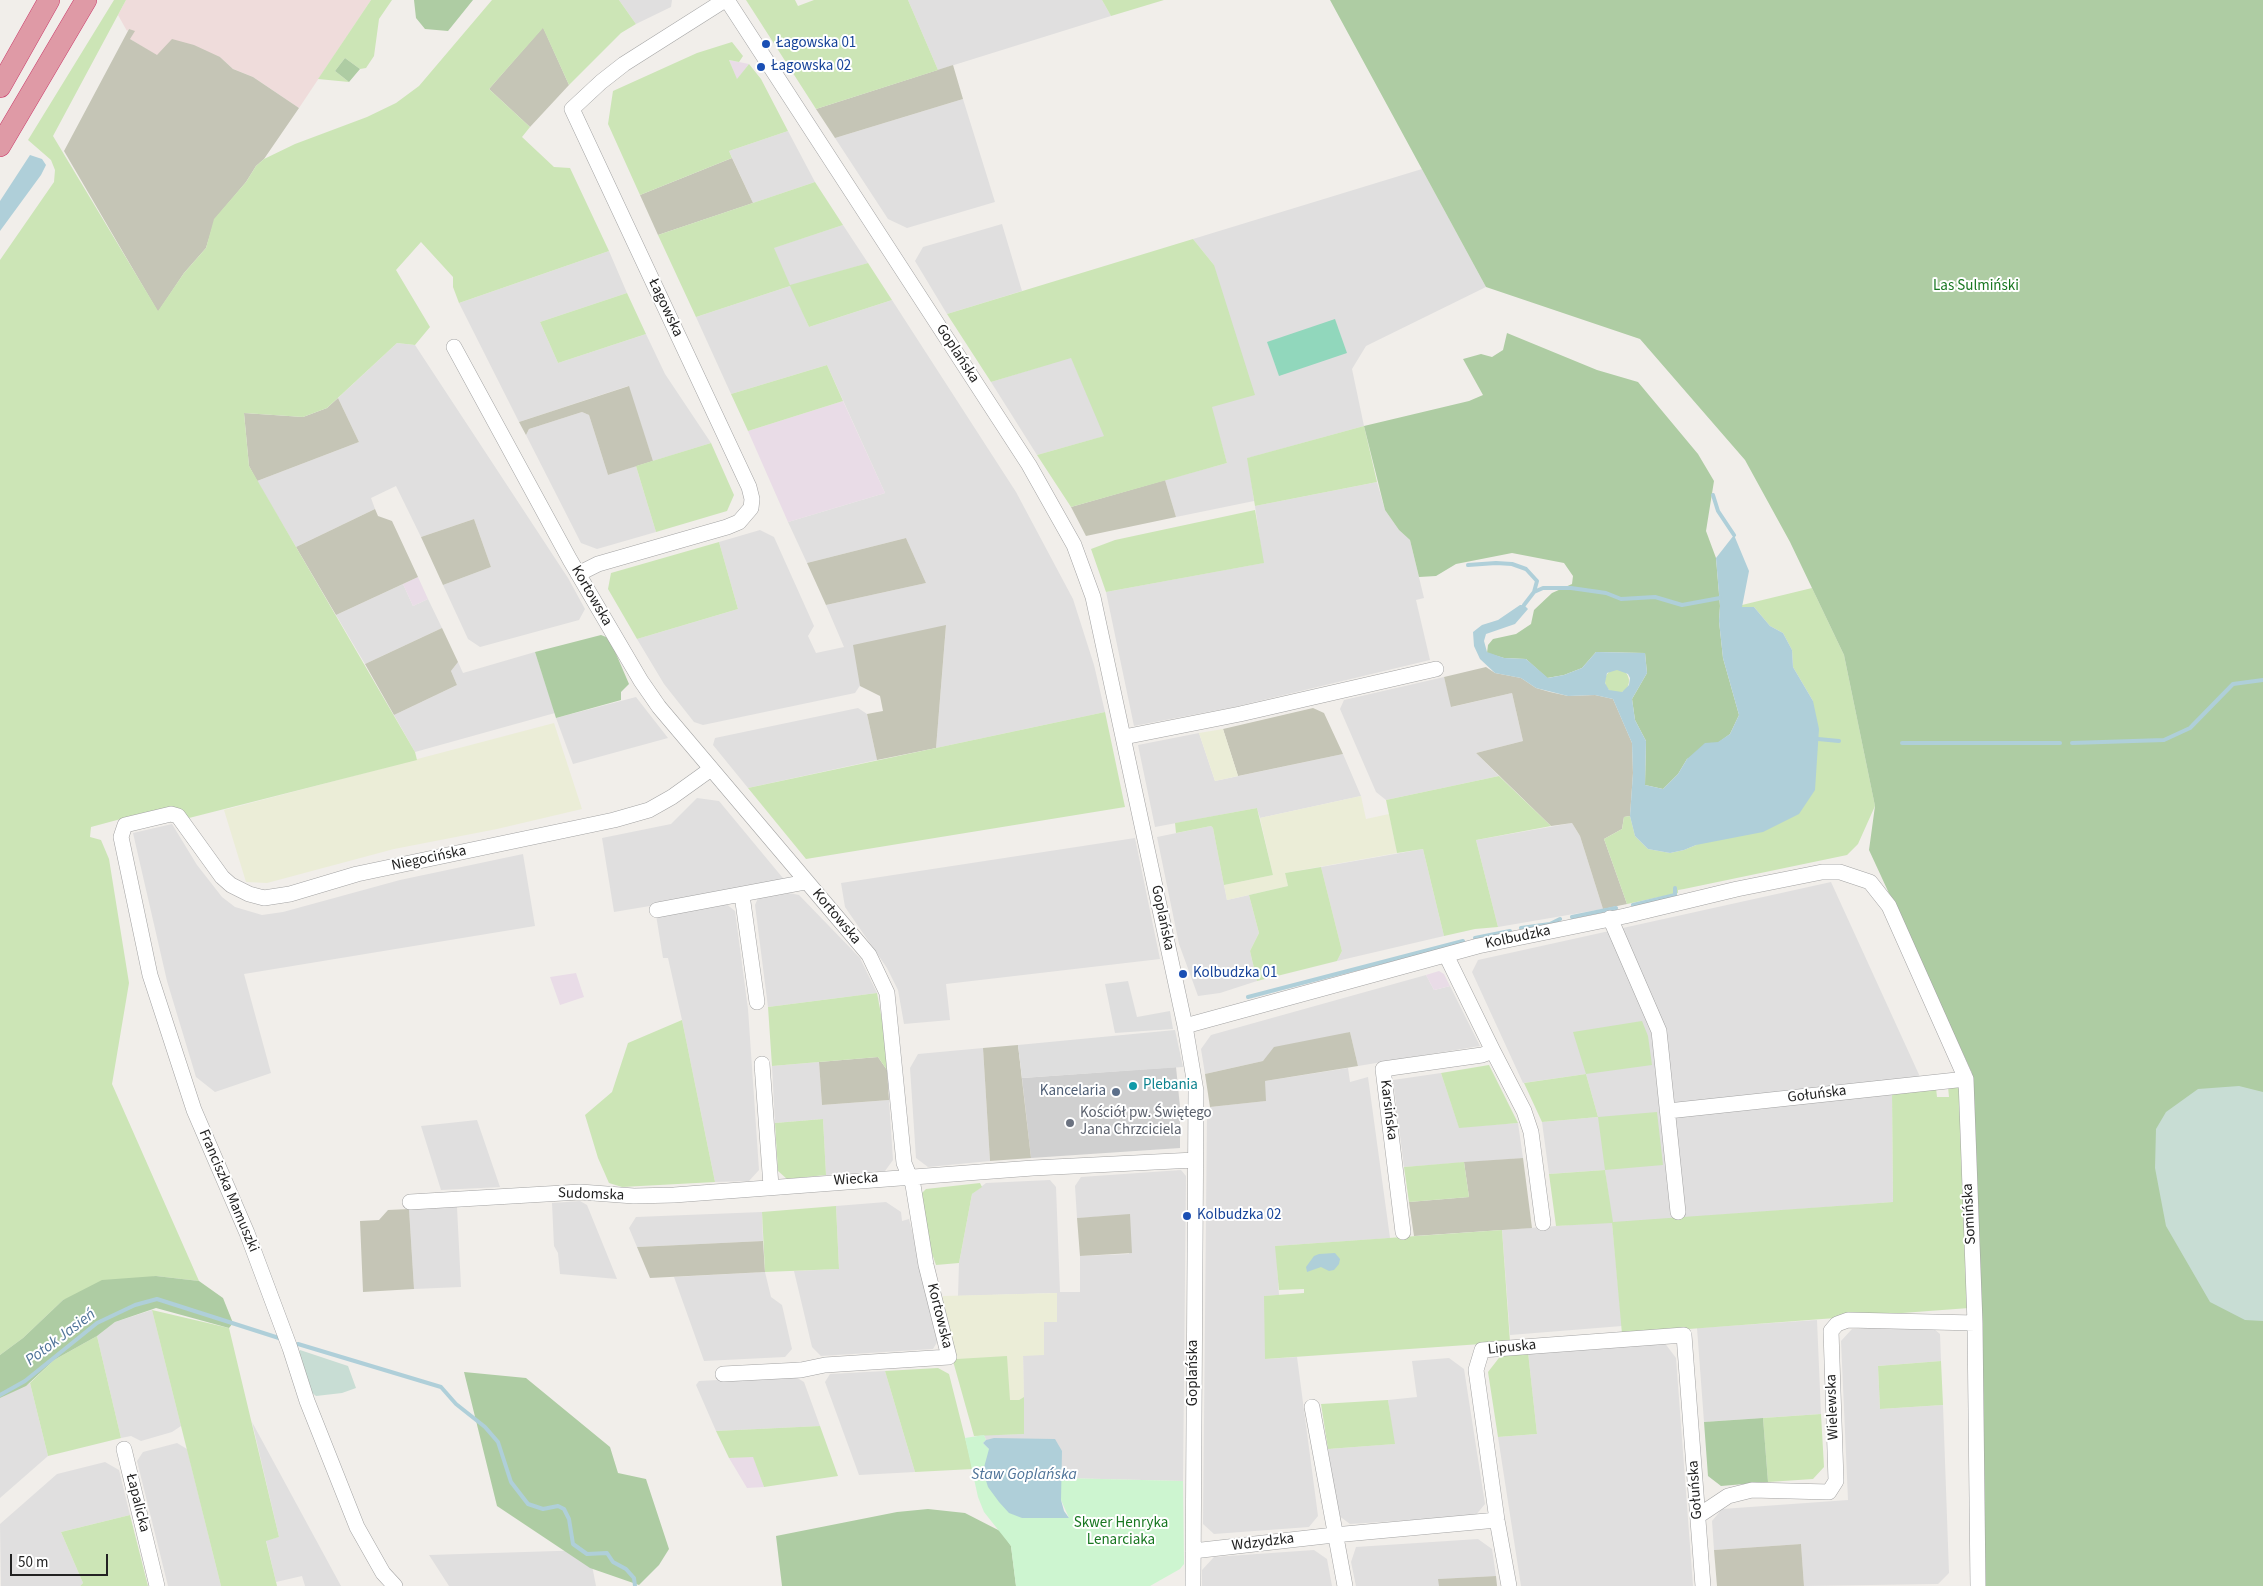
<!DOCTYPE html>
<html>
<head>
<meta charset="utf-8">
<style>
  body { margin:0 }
  #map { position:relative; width:2263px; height:1586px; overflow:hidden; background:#f1eeea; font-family:"Source Sans 3",sans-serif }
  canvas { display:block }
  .scale { position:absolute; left:10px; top:1554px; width:98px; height:22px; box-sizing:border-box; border:2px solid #222; border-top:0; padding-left:6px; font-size:15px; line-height:18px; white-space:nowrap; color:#222; -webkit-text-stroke:4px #fff; paint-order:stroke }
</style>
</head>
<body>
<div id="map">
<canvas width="2263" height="1586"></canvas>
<div class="scale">50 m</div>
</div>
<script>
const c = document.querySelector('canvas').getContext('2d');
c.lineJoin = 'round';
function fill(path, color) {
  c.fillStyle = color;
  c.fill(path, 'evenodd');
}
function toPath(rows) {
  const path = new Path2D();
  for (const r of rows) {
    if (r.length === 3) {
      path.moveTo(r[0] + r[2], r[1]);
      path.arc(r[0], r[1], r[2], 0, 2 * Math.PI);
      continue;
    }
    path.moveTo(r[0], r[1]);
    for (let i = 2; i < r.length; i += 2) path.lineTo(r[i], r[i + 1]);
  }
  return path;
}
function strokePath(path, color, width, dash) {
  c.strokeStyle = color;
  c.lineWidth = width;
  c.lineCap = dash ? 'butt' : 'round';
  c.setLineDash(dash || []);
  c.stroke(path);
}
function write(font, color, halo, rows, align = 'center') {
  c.font = font + ' "Source Sans 3",sans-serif';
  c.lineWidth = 4;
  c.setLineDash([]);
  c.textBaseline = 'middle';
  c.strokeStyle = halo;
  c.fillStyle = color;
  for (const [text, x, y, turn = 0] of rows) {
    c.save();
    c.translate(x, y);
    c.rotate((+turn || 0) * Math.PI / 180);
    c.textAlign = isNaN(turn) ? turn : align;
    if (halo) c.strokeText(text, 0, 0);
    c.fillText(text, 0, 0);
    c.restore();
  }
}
fill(toPath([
  [619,0,672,0,671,7,636,24],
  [908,0,1102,0,1111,16,938,70],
  [963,99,995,202,907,228,888,219,835,138],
  [788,131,815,182,753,203,729,151],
  [1422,169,1486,287,1366,346,1352,369,1364,426,1248,458,1254,501,1176,517,1165,480,1227,463,1211,407,1214,265,1193,239],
  [1002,224,1022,291,947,314,915,261,923,247],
  [843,225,868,263,791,286,809,327,892,300,1016,492,1073,599,1094,665,1105,712,936,748,946,626,861,684,855,693,703,725,694,722,664,684,637,639,738,609,719,542,760,530,774,537,814,626,808,636,816,653,844,647,826,605,926,583,906,538,807,563,788,522,885,493,827,365,731,394,696,317,790,286,773,248],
  [609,251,627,293,540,322,558,363,646,334,665,374,711,443,653,461,628,386,519,422,459,303],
  [397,343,415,345,568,578,585,609,579,620,480,647,468,639,443,585,491,567,474,519,421,537,396,486,371,498,375,509,296,547,257,481,359,442,338,398],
  [1071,357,1105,436,1037,455,991,382],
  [582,412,589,415,608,475,636,466,656,532,597,549,581,543,526,435,529,429],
  [1377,482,1385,510,1399,530,1410,540,1424,598,1416,600,1430,660,1234,707,1134,726,1106,592,1263,563,1255,506],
  [403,584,413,606,428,599,442,628,365,664,336,615],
  [535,652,555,713,415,752,394,715,457,685,451,671,458,662,463,673],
  [1444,677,1452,707,1512,693,1523,741,1476,753,1499,776,1386,800,1376,792,1340,709,1344,700],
  [636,697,668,738,573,764,556,718],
  [858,708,867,714,877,760,748,788,713,745,715,738],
  [1199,733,1215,781,1343,754,1361,796,1260,818,1257,808,1155,827,1138,745],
  [697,798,719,801,787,883,614,912,602,838,671,824],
  [1572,823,1580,836,1603,909,1498,927,1476,840],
  [172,824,197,865,222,897,235,907,262,915,283,912,400,880,523,854,535,926,244,974,271,1073,215,1092,196,1077,167,981,133,833],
  [1211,826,1213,828,1227,900,1249,895,1259,933,1250,951,1257,981,1220,993,1198,996,1179,944,1157,837],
  [1135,838,1160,959,946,984,950,1020,904,1024,898,990,887,968,845,907,841,883],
  [1423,849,1444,936,1337,961,1342,951,1321,867],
  [1831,882,1921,1079,1892,1092,1893,1202,1612,1223,1622,1326,1510,1335,1502,1230,1612,1222,1605,1170,1549,1174,1542,1122,1598,1117,1586,1074,1523,1083,1472,972,1478,960],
  [789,893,799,895,860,958,877,993,768,1007,755,905,758,898],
  [725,903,735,911,748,1009,759,1170,749,1181,715,1182,682,1020,668,958,663,958,656,915],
  [1426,975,1434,990,1450,986,1480,1046,1358,1066,1350,1032,1263,1061,1205,1074,1201,1049,1211,1035],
  [983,1048,990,1161,928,1167,916,1158,910,1068,918,1054],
  [819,1062,822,1105,889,1100,893,1160,885,1171,826,1175,823,1119,775,1123,772,1066],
  [1348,1068,1350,1082,1368,1077,1390,1238,1276,1246,1279,1295,1265,1296,1265,1359,1297,1357,1318,1516,1309,1527,1214,1534,1203,1524,1207,1111,1210,1110,1210,1107,1265,1101,1265,1081],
  [1441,1073,1459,1127,1518,1123,1523,1158,1404,1167,1393,1080],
  [477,1120,500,1187,441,1190,421,1126],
  [1181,1170,1186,1176,1183,1481,1061,1478,1062,1471,1040,1439,986,1440,984,1435,1024,1434,1023,1355,1044,1322,1057,1293,958,1296,959,1263,972,1194,986,1183,1050,1180,1056,1187,1060,1292,1080,1292,1080,1256,1129,1254,1130,1215,1077,1218,1075,1186,1081,1177],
  [580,1201,587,1205,617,1279,560,1274,558,1253,554,1246,552,1203],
  [886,1202,901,1212,902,1221,909,1219,939,1339,933,1349,821,1356,812,1347,794,1271,839,1269,836,1206],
  [457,1207,461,1287,414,1289,409,1209],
  [762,1212,763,1241,637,1247,629,1228,636,1217],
  [765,1272,771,1297,782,1305,792,1349,785,1357,704,1361,674,1277],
  [152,1310,181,1426,172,1432,141,1441,131,1436,121,1438,97,1336,115,1322],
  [1817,1320,1821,1414,1704,1422,1697,1328],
  [1928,1324,1940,1334,1941,1361,1878,1366,1880,1409,1943,1405,1949,1573,1938,1584,1804,1586,1801,1544,1714,1550,1712,1521,1722,1509,1848,1500,1841,1341,1852,1329],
  [1664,1342,1676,1358,1693,1586,1521,1586,1498,1437,1537,1434,1528,1352],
  [1449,1358,1464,1369,1485,1504,1475,1516,1350,1524,1338,1515,1328,1449,1394,1444,1388,1400,1417,1397,1412,1361],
  [885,1371,915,1472,859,1475,825,1382,830,1374],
  [794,1376,804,1382,820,1426,716,1431,696,1385,699,1381],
  [30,1383,48,1456,0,1498,0,1398],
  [252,1422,341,1586,305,1586,302,1576,276,1582,266,1540,279,1537],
  [177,1443,187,1449,221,1586,168,1586,137,1461,143,1452],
  [105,1462,119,1470,130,1515,61,1532,83,1583,80,1586,1,1586,0,1524,57,1474],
  [1478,1539,1492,1549,1496,1576,1439,1579,1439,1586,1356,1586,1351,1562,1356,1547],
  [589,1550,596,1586,449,1586,429,1555],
  [1314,1550,1327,1559,1332,1586,1202,1586,1202,1570,1214,1557]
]), '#e0dfdf');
fill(toPath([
  [126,0,371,0,299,108,253,77,233,69,220,57,157,56,130,39,129,29,127,31,118,15]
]), '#efdcdb');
fill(toPath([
  [729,60,749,64,737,80],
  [843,401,885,493,788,522,748,431],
  [418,577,428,599,413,606,403,584],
  [1439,971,1444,974,1450,986,1434,990,1426,975],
  [576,973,584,997,560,1005,550,977],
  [753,1456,764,1487,747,1488,729,1458]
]), '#e9dce7');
fill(toPath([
  [1176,1067,1180,1107,1180,1148,1031,1158,1022,1078]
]), '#d0d0d0');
fill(toPath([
  [543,27,569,85,530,127,489,89],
  [129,29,135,31,130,39,157,55,172,39,194,45,220,57,233,69,253,77,299,108,264,159,256,166,246,182,215,219,206,248,184,273,158,312,64,151],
  [953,65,963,99,835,138,816,109],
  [732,158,753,203,658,235,640,195],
  [629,386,653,461,608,475,589,415,582,412,529,429,526,435,519,422],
  [338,398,359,442,257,481,249,466,244,413,303,417,327,408],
  [1165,480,1176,517,1086,536,1071,507],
  [375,509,378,516,392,521,418,577,336,615,296,547],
  [474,519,491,567,443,585,421,537],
  [906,538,926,583,826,605,807,563],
  [946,625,936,748,877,760,867,714,883,711,880,696,860,686,853,645],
  [442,628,458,662,451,671,457,685,394,715,365,664],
  [1486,667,1495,673,1521,678,1536,688,1550,692,1568,696,1595,695,1613,699,1632,743,1633,773,1630,816,1624,817,1622,829,1604,839,1627,904,1603,909,1580,836,1572,823,1551,826,1476,753,1523,741,1512,693,1451,707,1444,677],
  [1313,708,1324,713,1343,754,1238,776,1223,729],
  [1350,1032,1358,1066,1265,1081,1266,1101,1210,1107,1205,1074,1263,1061,1274,1047],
  [1018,1045,1031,1158,990,1161,983,1048],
  [878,1057,887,1070,889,1100,822,1105,819,1062],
  [1523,1158,1532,1228,1414,1236,1409,1202,1469,1197,1464,1162],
  [409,1209,414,1289,363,1292,360,1221,379,1220,388,1210],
  [1130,1214,1132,1253,1080,1256,1077,1218],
  [763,1241,765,1272,650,1278,637,1247],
  [1801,1544,1804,1586,1717,1586,1714,1550],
  [1496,1576,1497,1586,1439,1586,1438,1579]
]), '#c5c5b6');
fill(toPath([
  [554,723,582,809,497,829,394,849,267,883,246,882,224,810],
  [1223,729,1238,776,1215,781,1199,733],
  [1361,796,1366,819,1389,814,1397,853,1285,873,1288,886,1227,900,1224,885,1273,875,1260,818],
  [1057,1293,1057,1322,1044,1322,1044,1355,1023,1356,1024,1397,1019,1400,1010,1400,957,1359,942,1299,943,1296]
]), '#ebedd7');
fill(toPath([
  [114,0,126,0,53,136,158,311,184,273,206,248,214,219,246,182,256,166,264,159,295,144,367,117,396,103,419,86,492,0,619,0,636,24,621,33,569,85,543,28,489,89,530,127,522,137,554,167,570,168,609,251,459,303,453,287,453,277,421,242,396,270,430,327,415,345,397,343,327,408,303,417,244,413,249,466,415,752,417,760,189,818,176,810,143,813,91,827,90,837,101,840,109,859,129,983,112,1084,199,1281,156,1276,63,1300,23,1338,0,1355,0,260,54,182,55,170,51,160,28,140],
  [371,0,392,0,379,19,374,56,366,68,360,69,345,58,335,71,349,82,318,79],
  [746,0,795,0,798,6,814,0,908,0,938,70,816,109],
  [1102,0,1164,0,1111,16],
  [732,42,743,56,739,62,729,60,737,79,749,64,761,79,788,131,729,151,732,158,640,195,608,124,613,91,697,53],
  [815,182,843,225,774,248,790,285,868,263,892,300,809,327,790,286,696,317,658,235],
  [1193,239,1214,265,1255,395,1212,407,1227,463,1071,507,1037,455,1104,436,1071,358,991,382,947,314],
  [627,293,646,334,558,363,540,322],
  [827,365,843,401,748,431,731,394],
  [1364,426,1377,482,1255,506,1247,458],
  [711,443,734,495,727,511,656,532,636,466],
  [1255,510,1264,563,1106,592,1091,549,1115,540],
  [719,542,738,609,637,639,608,589,611,573],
  [1812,588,1844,655,1875,806,1858,844,1847,855,1684,889,1678,890,1678,893,1627,904,1604,839,1622,829,1624,817,1630,816,1635,836,1648,849,1670,853,1684,850,1696,845,1813,701,1793,667,1792,650,1783,633,1770,626,1754,607,1742,607,1742,605],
  [1617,681,12],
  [1105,712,1125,807,806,859,748,788],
  [1499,776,1551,826,1476,840,1498,927,1475,929,1444,936,1423,849,1397,853,1386,800],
  [1257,808,1273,875,1224,885,1213,828,1211,826,1176,833,1175,823],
  [1321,867,1342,951,1337,961,1257,981,1250,951,1259,933,1249,895,1288,886,1285,873],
  [877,993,883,1025,887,1070,878,1057,772,1066,768,1007],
  [682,1020,715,1182,622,1187,609,1183,598,1158,585,1115,612,1092,628,1043],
  [1642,1021,1648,1036,1652,1065,1586,1074,1598,1117,1657,1112,1663,1165,1605,1170,1613,1222,1893,1202,1892,1092,1936,1088,1937,1097,1949,1097,1948,1087,1957,1086,1962,1095,1969,1308,1622,1334,1612,1223,1556,1226,1549,1174,1605,1170,1598,1117,1542,1122,1524,1083,1586,1074,1573,1032],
  [1489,1065,1518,1123,1459,1128,1441,1073],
  [823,1119,826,1175,787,1179,778,1171,775,1123],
  [1464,1162,1469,1197,1409,1202,1404,1167],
  [980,1183,982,1187,972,1194,959,1263,936,1265,929,1245,923,1219,922,1193,926,1189],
  [836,1206,839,1269,765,1272,762,1212],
  [1502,1230,1510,1342,1265,1359,1264,1296,1304,1293,1304,1289,1279,1290,1275,1246],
  [152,1310,229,1328,279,1537,266,1541,277,1586,221,1586],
  [97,1336,121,1438,48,1456,30,1383,54,1360],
  [953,1343,957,1359,1007,1356,1010,1400,1019,1400,1024,1397,1024,1434,974,1436,953,1361],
  [1528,1352,1537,1434,1498,1437,1488,1372,1502,1354],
  [1941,1361,1943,1405,1880,1409,1878,1366],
  [938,1368,949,1374,973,1469,915,1472,885,1371],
  [1388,1400,1395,1444,1328,1449,1321,1404],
  [1821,1414,1824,1467,1813,1479,1768,1482,1763,1418],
  [820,1426,838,1476,764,1487,753,1457,729,1458,716,1431],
  [130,1515,148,1586,80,1586,83,1583,61,1532]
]), '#cce5b6');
fill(toPath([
  [414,0,473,0,448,31,425,29,416,18],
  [1330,0,2263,0,2263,1586,1983,1586,1972,1073,1869,850,1875,806,1844,655,1790,542,1745,460,1640,339,1486,287],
  [345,58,360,69,349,82,335,71],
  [1507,333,1597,370,1638,382,1698,454,1714,481,1706,531,1716,558,1720,606,1719,621,1723,658,1739,715,1730,734,1718,743,1687,759,1678,774,1663,789,1645,785,1646,741,1635,720,1632,699,1647,673,1645,653,1596,652,1582,668,1564,675,1547,678,1526,659,1504,658,1487,653,1488,645,1493,639,1516,634,1531,624,1534,610,1552,593,1572,584,1573,576,1564,563,1512,553,1456,564,1436,576,1419,577,1410,540,1399,530,1385,510,1364,426,1469,401,1483,395,1463,359,1481,354,1492,357,1503,350],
  [601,635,606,637,611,642,629,684,621,692,621,700,556,718,535,652],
  [156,1276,199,1281,223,1298,233,1323,229,1328,156,1308,115,1322,97,1336,54,1360,26,1386,0,1398,0,1355,23,1338,63,1300,102,1280],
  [464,1372,526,1378,610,1447,618,1473,646,1479,669,1549,659,1565,639,1585,590,1568,497,1506],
  [1763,1418,1768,1482,1721,1486,1708,1476,1704,1422],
  [928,1509,965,1513,1002,1532,1011,1546,1016,1586,782,1586,776,1536,897,1512]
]), '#aecca3');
fill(toPath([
  [2239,1086,2263,1092,2263,1321,2245,1320,2210,1302,2166,1226,2155,1168,2156,1129,2166,1112,2198,1089],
  [300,1350,348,1366,356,1388,342,1393,316,1396,311,1392,299,1354]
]), '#c8ddd4');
fill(toPath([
  [984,1435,986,1440,983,1443,989,1449,989,1452,1022,1518,1069,1518,1061,1500,1061,1478,1183,1481,1184,1564,1180,1569,1150,1586,1016,1586,1011,1546,984,1512,978,1497,965,1438]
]), '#cdf5d0');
fill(toPath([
  [1335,319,1347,353,1279,376,1267,342]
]), '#91d7bc');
fill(toPath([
  [1128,981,1137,1017,1170,1011,1173,1029,1115,1033,1105,984],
  [1175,1030,1183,1067,1022,1078,1018,1045]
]), '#dedede');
fill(toPath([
  [30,155,42,159,46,165,41,175,0,231,0,201],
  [1734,535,1749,571,1742,607,1754,607,1770,626,1783,633,1792,650,1793,667,1813,701,1819,729,1815,790,1799,814,1763,832,1696,845,1684,850,1670,853,1648,849,1635,836,1630,816,1633,773,1632,743,1613,699,1595,695,1568,696,1536,688,1521,678,1495,673,1480,659,1474,646,1473,632,1482,625,1498,620,1520,605,1524,605,1528,609,1515,624,1486,634,1484,641,1487,652,1504,658,1526,659,1548,678,1564,675,1582,668,1596,652,1645,653,1647,673,1632,699,1635,720,1646,741,1645,785,1663,789,1678,774,1687,759,1705,743,1718,742,1730,734,1739,715,1723,658,1719,621,1720,606,1716,558],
  [1617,670,1628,674,1630,678,1629,685,1622,692,1609,690,1605,683,1607,673],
  [1335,1253,1340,1259,1339,1264,1334,1270,1329,1271,1321,1267,1307,1272,1306,1267,1314,1256,1319,1254],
  [994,1438,1055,1439,1062,1451,1061,1500,1064,1511,1069,1518,1022,1518,1009,1513,999,1502,988,1487,983,1471,989,1449,983,1443,986,1440]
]), '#afcfd9');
strokePath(toPath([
  [1713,495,1718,511,1734,535],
  [1468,565,1496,563,1512,564,1526,569,1537,581,1534,592,1524,605],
  [1534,592,1543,588,1571,588,1606,593,1621,599,1655,597,1682,605,1720,598],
  [1818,739,1839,741],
  [1902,743,2060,743],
  [2072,743,2164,740,2190,728,2233,684,2263,680],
  [1633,905,1675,895,1675,888],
  [1572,917,1616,908],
  [1521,928,1550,924,1560,919],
  [1475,938,1510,931],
  [1248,997,1463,941],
  [298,1344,441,1387,456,1404,485,1427,498,1442,511,1482,528,1504,543,1509,558,1506,564,1509,569,1519,573,1544,587,1554,607,1553,613,1562,626,1569,634,1578,635,1586],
  [0,1395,25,1381,97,1323,135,1305,157,1299,282,1339]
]), '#afcfd9', 4);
const minor = toPath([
  [727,0,1029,465,1074,545,1093,597,1185,1026,1196,1091,1193,1586],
  [454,347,570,560,641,681,659,707,869,955,887,993,904,1163,913,1185,926,1265,949,1357,825,1365,801,1370,723,1374],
  [578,574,598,564,727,527,739,522,751,508,752,499,749,487,572,109,601,82,624,64,725,0],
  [1124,737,1240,714,1436,669],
  [742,895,757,1002],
  [657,910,806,882],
  [1610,918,1659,1031,1678,1212],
  [1185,1026,1478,946,1625,916,1737,889,1822,872,1840,872,1870,882,1889,906,1966,1079,1975,1323,1978,1586],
  [1493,1051,1524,1111,1531,1132,1543,1223],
  [762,1064,771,1186],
  [1668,1111,1966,1079],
  [410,1202,580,1192,634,1196,674,1195,1033,1168,1195,1160],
  [1403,1232,1383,1069,1482,1055,1493,1051,1446,955],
  [1312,1407,1345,1586],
  [124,1449,157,1586],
  [1698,1516,1728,1496,1752,1490,1829,1492,1836,1481,1831,1331,1837,1324,1848,1320,1975,1323],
  [1193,1551,1334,1535,1497,1520],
  [395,1586,383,1573,357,1527,307,1401,290,1348,247,1233,194,1110,150,975,121,837,125,825,171,814,178,816,222,877,231,885,249,894,264,898,290,894,357,874,614,820,649,810,672,797,711,769],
  [1509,1586,1497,1520,1476,1370,1482,1350,1684,1335,1703,1586]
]);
const highway = toPath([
  [0,87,49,0],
  [0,146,86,0]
]);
strokePath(minor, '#a3a3a3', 16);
strokePath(highway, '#ca3c6b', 22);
strokePath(minor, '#fff', 15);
strokePath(highway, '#df9aa6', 21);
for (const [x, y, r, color] of [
  [766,44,5,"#1a4fb4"],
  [761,67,5,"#1a4fb4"],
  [1183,974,5,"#1a4fb4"],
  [1133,1086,5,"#0f9aa8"],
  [1116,1092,5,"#5c6f8a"],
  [1070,1123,5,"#6b7280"],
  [1187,1216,5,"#1a4fb4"]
]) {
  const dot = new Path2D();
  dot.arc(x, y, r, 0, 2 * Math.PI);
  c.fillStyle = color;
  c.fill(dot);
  strokePath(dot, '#fff', 2);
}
write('15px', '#164399', '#fff', [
  ["Łagowska 01",776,44],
  ["Łagowska 02",771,67],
  ["Kolbudzka 01",1193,974],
  ["Kolbudzka 02",1197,1216]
], 'left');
write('15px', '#187721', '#fff', [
  ["Las Sulmiński",1976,287],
  ["Skwer Henryka",1121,1524],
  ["Lenarciaka",1121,1541]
]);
write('15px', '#222', '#fff', [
  ["Łagowska",665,308,65],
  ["Goplańska",957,354,57],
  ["Kortowska",591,596,60],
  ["Niegocińska",429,859,-12],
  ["Kortowska",836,917,50],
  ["Goplańska",1162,918,78],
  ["Kolbudzka",1518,938,-12],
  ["Gołuńska",1817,1095,-7],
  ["Karsińska",1388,1110,83],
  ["Wiecka",856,1180,-4],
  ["Franciszka Mamuszki",228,1191,67],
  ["Sudomska",591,1195,2],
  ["Somińska",1970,1214,-93],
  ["Kortowska",939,1316,76],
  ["Lipuska",1512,1348,-6],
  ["Goplańska",1194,1373,-90],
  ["Wielewska",1833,1407,-92],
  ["Gołuńska",1696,1490,-94],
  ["Łapalicka",137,1503,76],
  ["Wdzydzka",1263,1543,-7]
]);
write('15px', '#0d838f', '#fff', [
  ["Plebania",1143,1086]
], 'left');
write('15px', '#4e5e75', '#fff', [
  ["Kancelaria",1106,1092]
], 'right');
write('15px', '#5b616d', '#fff', [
  ["Kościół pw. Świętego",1080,1114],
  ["Jana Chrzciciela",1080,1131]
], 'left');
write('italic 16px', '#507499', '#fff', [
  ["Potok Jasień",61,1338,-37],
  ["Staw Goplańska",1024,1475]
]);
</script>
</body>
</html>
